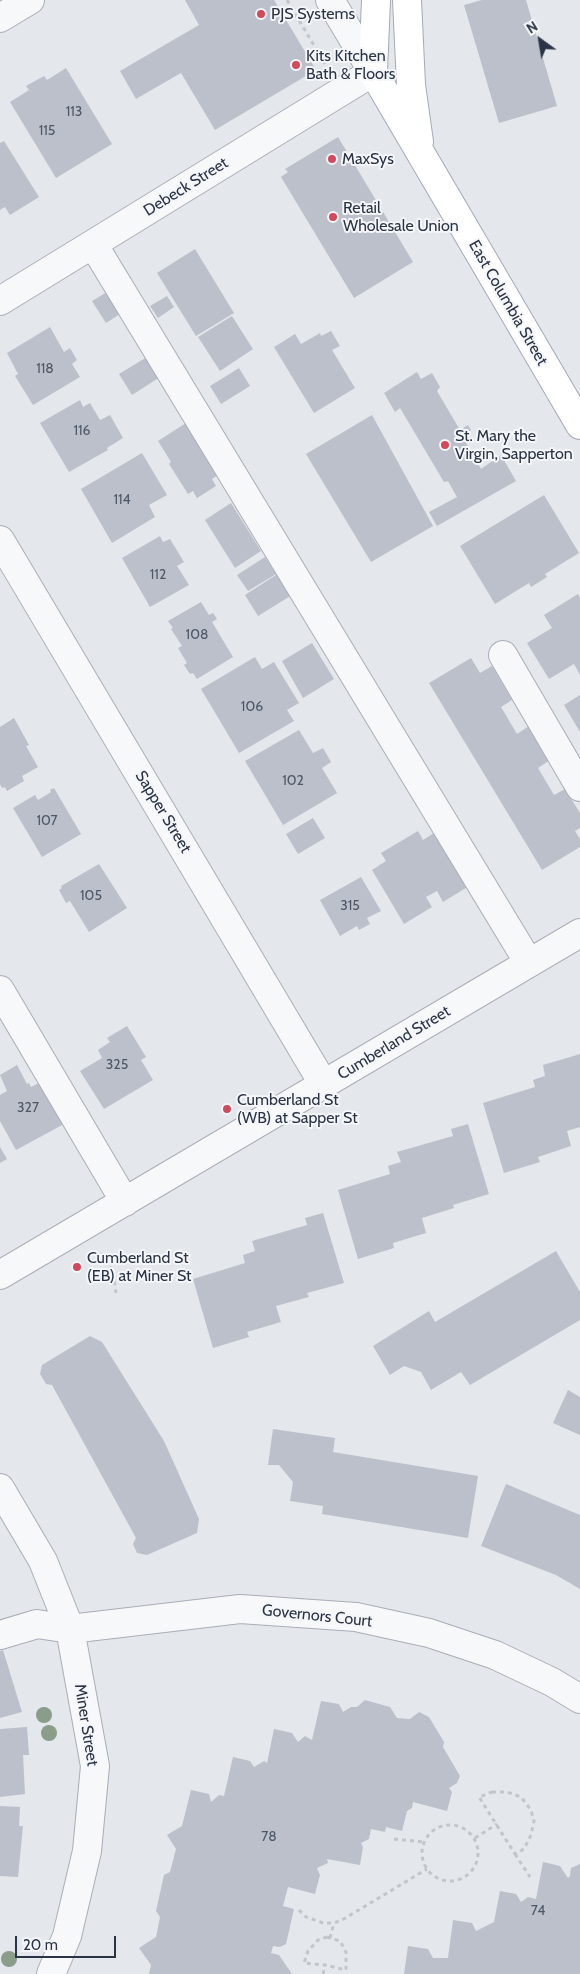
<!DOCTYPE html>
<html>
<head>
<meta charset="utf-8">
<style>
  body { margin:0 }
  #map { position:relative; width:580px; height:1974px; overflow:hidden; background:#e4e7ec; font-family:Cabin,sans-serif }
  canvas { display:block }
  .north { position:absolute; left:515px; top:15px; width:50px; height:50px; -webkit-text-stroke:4px #f4f6f9; paint-order:stroke; rotate:328deg; font-size:14px; font-weight:700; line-height:20px; text-align:center; color:#2b3445 }
  .north::after { content:''; display:block; margin:auto; width:18px; height:22px; background:#2b3445; clip-path:polygon(50% 0,100% 100%,50% 72%,0 100%) }
  .scale { position:absolute; left:15px; top:1936px; width:101px; height:22px; box-sizing:border-box; border:2px solid #2b3445; border-top:0; padding-left:6px; font-size:15px; line-height:18px; white-space:nowrap; color:#2b3445; -webkit-text-stroke:4px #f4f6f9; paint-order:stroke }
</style>
</head>
<body>
<div id="map">
<canvas width="580" height="1974"></canvas>
<div class="north">N</div>
<div class="scale">20 m</div>
</div>
<script>
const c = document.querySelector('canvas').getContext('2d');
c.lineJoin = 'round';
function fill(path, color) {
  c.fillStyle = color;
  c.fill(path, 'evenodd');
}
function toPath(rows) {
  const path = new Path2D();
  for (const r of rows) {
    if (r.length === 3) {
      path.moveTo(r[0] + r[2], r[1]);
      path.arc(r[0], r[1], r[2], 0, 2 * Math.PI);
      continue;
    }
    path.moveTo(r[0], r[1]);
    for (let i = 2; i < r.length; i += 2) path.lineTo(r[i], r[i + 1]);
  }
  return path;
}
function strokePath(path, color, width, dash) {
  c.strokeStyle = color;
  c.lineWidth = width;
  c.lineCap = dash ? 'butt' : 'round';
  c.setLineDash(dash || []);
  c.stroke(path);
}
function write(font, color, halo, rows, align = 'center') {
  c.font = font + ' Cabin,sans-serif';
  c.lineWidth = 4;
  c.setLineDash([]);
  c.textBaseline = 'middle';
  c.strokeStyle = halo;
  c.fillStyle = color;
  for (const [text, x, y, turn = 0] of rows) {
    c.save();
    c.translate(x, y);
    c.rotate((+turn || 0) * Math.PI / 180);
    c.textAlign = isNaN(turn) ? turn : align;
    if (halo) c.strokeText(text, 0, 0);
    c.fillText(text, 0, 0);
    c.restore();
  }
}
fill(toPath([
  [185,0,274,0,316,70,215,130,181,73,136,99,120,71,199,25],
  [482,0,526,0,557,106,499,123,464,5],
  [66,68,112,144,56,178,10,102,29,90,26,86,44,76,47,80],
  [338,137,413,262,354,298,281,177,288,172,285,169],
  [4,141,39,197,10,215,5,207,0,210,0,143],
  [195,249,234,313,196,336,157,273],
  [107,292,120,314,106,323,92,301],
  [167,296,174,307,158,318,150,306],
  [232,316,253,349,220,371,198,337],
  [50,327,64,352,70,348,77,360,72,364,80,377,33,405,15,376,18,374,7,353],
  [331,331,340,346,332,350,355,388,314,413,274,347,295,334,301,344,320,333,321,336],
  [147,357,160,377,132,395,119,374],
  [239,368,250,386,221,404,210,386],
  [417,372,421,379,432,373,440,387,437,391,460,430,468,425,471,430,462,436,481,469,501,455,516,481,437,526,429,512,457,497,448,481,444,482,400,408,395,412,384,393],
  [80,400,83,407,90,403,100,420,110,415,123,438,107,448,108,450,69,472,40,423],
  [372,415,433,526,371,562,306,454],
  [189,421,221,473,212,479,216,486,197,498,193,491,188,494,169,464,171,462,158,441],
  [142,453,167,495,149,505,155,517,112,543,81,489],
  [544,495,579,553,545,574,547,577,531,587,529,583,495,604,460,546],
  [231,503,261,551,235,568,205,520],
  [160,536,163,542,170,539,184,562,177,566,189,585,150,607,122,558],
  [265,557,276,574,248,591,237,575],
  [279,573,292,595,258,616,245,595],
  [578,594,580,598,580,675,574,664,549,679,527,643,552,628,544,615],
  [201,602,209,615,213,613,217,619,212,622,233,657,197,679,193,673,190,674,184,665,187,663,178,648,182,646,171,629,173,628,168,621],
  [312,643,334,679,303,698,282,661],
  [255,657,262,669,274,662,299,703,287,710,294,721,239,753,201,689],
  [471,658,480,673,492,666,512,700,501,707,517,734,529,726,550,760,538,768,554,795,565,789,580,813,580,828,575,831,580,839,580,847,542,870,429,683],
  [580,695,580,732,564,705],
  [14,718,29,745,26,746,38,767,22,776,24,781,7,791,5,787,2,788,0,784,0,727],
  [299,730,313,753,323,748,331,762,322,768,337,793,283,825,245,761],
  [54,788,81,834,42,857,13,808,35,795,38,800,51,792,50,790],
  [313,818,325,838,298,854,286,834],
  [418,831,423,840,437,831,469,886,443,902,437,891,426,897,432,907,404,924,372,870,386,861,381,853],
  [99,864,127,908,89,932,70,901,66,903,59,890,62,888,61,886],
  [361,877,381,911,367,918,370,924,359,930,357,926,340,936,320,900],
  [127,1026,146,1057,141,1060,153,1080,104,1109,80,1071,102,1058,98,1050,110,1042,107,1038],
  [580,1054,580,1127,567,1131,571,1146,538,1157,540,1162,504,1173,483,1103,535,1087,533,1080,545,1076,543,1065],
  [17,1065,27,1084,29,1083,31,1087,41,1082,64,1124,16,1150,0,1121,0,1095,7,1091,0,1075],
  [468,1124,489,1194,453,1205,454,1208,422,1218,426,1233,393,1243,394,1248,358,1259,338,1190,390,1174,388,1166,401,1162,397,1152,453,1136,451,1129],
  [0,1147,7,1159,0,1163],
  [323,1213,344,1283,307,1293,309,1297,276,1306,281,1322,247,1332,249,1337,213,1348,193,1279,245,1263,243,1255,255,1251,252,1241,307,1225,305,1218],
  [556,1251,580,1292,580,1320,470,1385,461,1372,431,1390,421,1372,404,1366,390,1375,373,1346,429,1311,435,1322],
  [90,1336,102,1342,164,1441,199,1519,197,1533,147,1555,137,1553,133,1544,136,1538,52,1385,46,1384,40,1374,42,1365],
  [568,1390,580,1397,580,1435,553,1423],
  [273,1429,335,1438,333,1452,478,1476,468,1538,322,1514,323,1506,290,1501,293,1482,279,1465,268,1465],
  [506,1484,580,1515,580,1589,556,1575,481,1546],
  [3,1650,22,1712,0,1718,0,1651],
  [365,1700,390,1707,397,1718,410,1719,419,1712,429,1717,444,1742,443,1747,460,1776,457,1783,449,1788,452,1792,447,1811,413,1802,412,1808,407,1811,402,1831,386,1827,385,1832,371,1829,369,1839,361,1843,363,1847,360,1865,327,1859,328,1863,317,1868,320,1875,315,1894,288,1887,283,1906,294,1909,286,1944,280,1947,273,1946,271,1953,279,1955,292,1974,149,1974,151,1965,139,1948,156,1937,160,1917,156,1911,164,1875,170,1872,176,1849,167,1835,182,1826,191,1790,209,1794,211,1802,219,1795,224,1796,233,1757,250,1761,254,1767,264,1761,267,1763,274,1729,292,1733,298,1742,305,1736,312,1740,321,1701,339,1704,343,1712,351,1707,357,1707],
  [27,1727,29,1755,23,1755,25,1794,0,1797,0,1729],
  [0,1806,20,1807,19,1826,23,1826,18,1877,0,1876],
  [543,1862,560,1866,568,1878,570,1876,571,1868,580,1864,580,1974,404,1974,408,1946,428,1949,433,1958,448,1958,453,1920,472,1923,476,1931,494,1922,500,1891,516,1894,521,1902,528,1897,536,1899]
]), '#bbc0ca');
const minor = toPath([
  [0,18,30,0],
  [93,244,529,963],
  [0,301,373,72,330,0],
  [0,540,324,1085],
  [503,655,580,787],
  [0,990,125,1202],
  [0,1275,580,933],
  [0,1488,43,1561,70,1629,95,1766,87,1851,67,1936,51,1974],
  [0,1635,37,1624,70,1629,240,1609,356,1617,429,1633,495,1655,552,1682,580,1699]
]);
const major = toPath([
  [376,0,373,72,580,425],
  [407,0,411,85,419,142]
]);
strokePath(minor, '#a9aeb7', 30);
strokePath(major, '#a3abb8', 30);
strokePath(toPath([
  [287,0,325,64],
  [101,1253,113,1272,116,1293],
  [492,1792,507,1792,521,1797,531,1810,534,1821,531,1835,524,1849,515,1854,479,1797,492,1792],
  [450,1853,28],
  [475,1838,497,1824],
  [394,1839,424,1842],
  [515,1854,530,1877],
  [299,1910,306,1917,323,1923,334,1923,342,1920,427,1869],
  [327,1937,340,1941,346,1952,346,1970,325,1965,304,1963,308,1951,318,1940,327,1937],
  [330,1938,334,1923],
  [323,1974,325,1965]
]), '#c2c5cb', 3, [4, 4]);
strokePath(minor, '#f7f8fa', 28);
strokePath(major, '#fff', 28);
c.fillStyle = '#899d89';
for (const [x, y] of [
  [44,1715],
  [49,1733],
  [9,1959]
]) {
  c.beginPath();
  c.arc(x, y, 8, 0, 2 * Math.PI);
  c.fill();
}
for (const [x, y, r, color] of [
  [261,14,5,"#d1495b"],
  [296,65,5,"#d1495b"],
  [332,159,5,"#d1495b"],
  [333,217,5,"#d1495b"],
  [445,445,5,"#d1495b"],
  [227,1109,5,"#d1495b"],
  [77,1267,5,"#d1495b"]
]) {
  const dot = new Path2D();
  dot.arc(x, y, r, 0, 2 * Math.PI);
  c.fillStyle = color;
  c.fill(dot);
  strokePath(dot, '#f4f6f9', 2);
}
write('14px', '#4f5766', null, [
  ["113",74,112],
  ["115",47,131],
  ["118",45,369],
  ["116",82,431],
  ["114",122,500],
  ["112",158,575],
  ["108",197,635],
  ["106",252,707],
  ["102",293,781],
  ["107",47,821],
  ["105",91,896],
  ["315",350,906],
  ["325",117,1065],
  ["327",28,1108],
  ["78",269,1837],
  ["74",538,1911]
]);
write('16px', '#2b3445', '#f4f6f9', [
  ["PJS Systems",271,14],
  ["Kits Kitchen",306,56],
  ["Bath & Floors",306,74],
  ["MaxSys",342,159],
  ["Retail",343,208],
  ["Wholesale Union",343,226],
  ["St. Mary the",455,436],
  ["Virgin, Sapperton",455,454],
  ["Cumberland St",237,1100],
  ["(WB) at Sapper St",237,1118],
  ["Cumberland St",87,1258],
  ["(EB) at Miner St",87,1276]
], 'left');
write('16px', '#2b3445', '#f4f6f9', [
  ["Debeck Street",186,187,-32],
  ["East Columbia Street",508,303,60],
  ["Sapper Street",163,812,59],
  ["Cumberland Street",394,1043,-31],
  ["Governors Court",317,1616,6],
  ["Miner Street",86,1725,81]
]);
</script>
</body>
</html>
